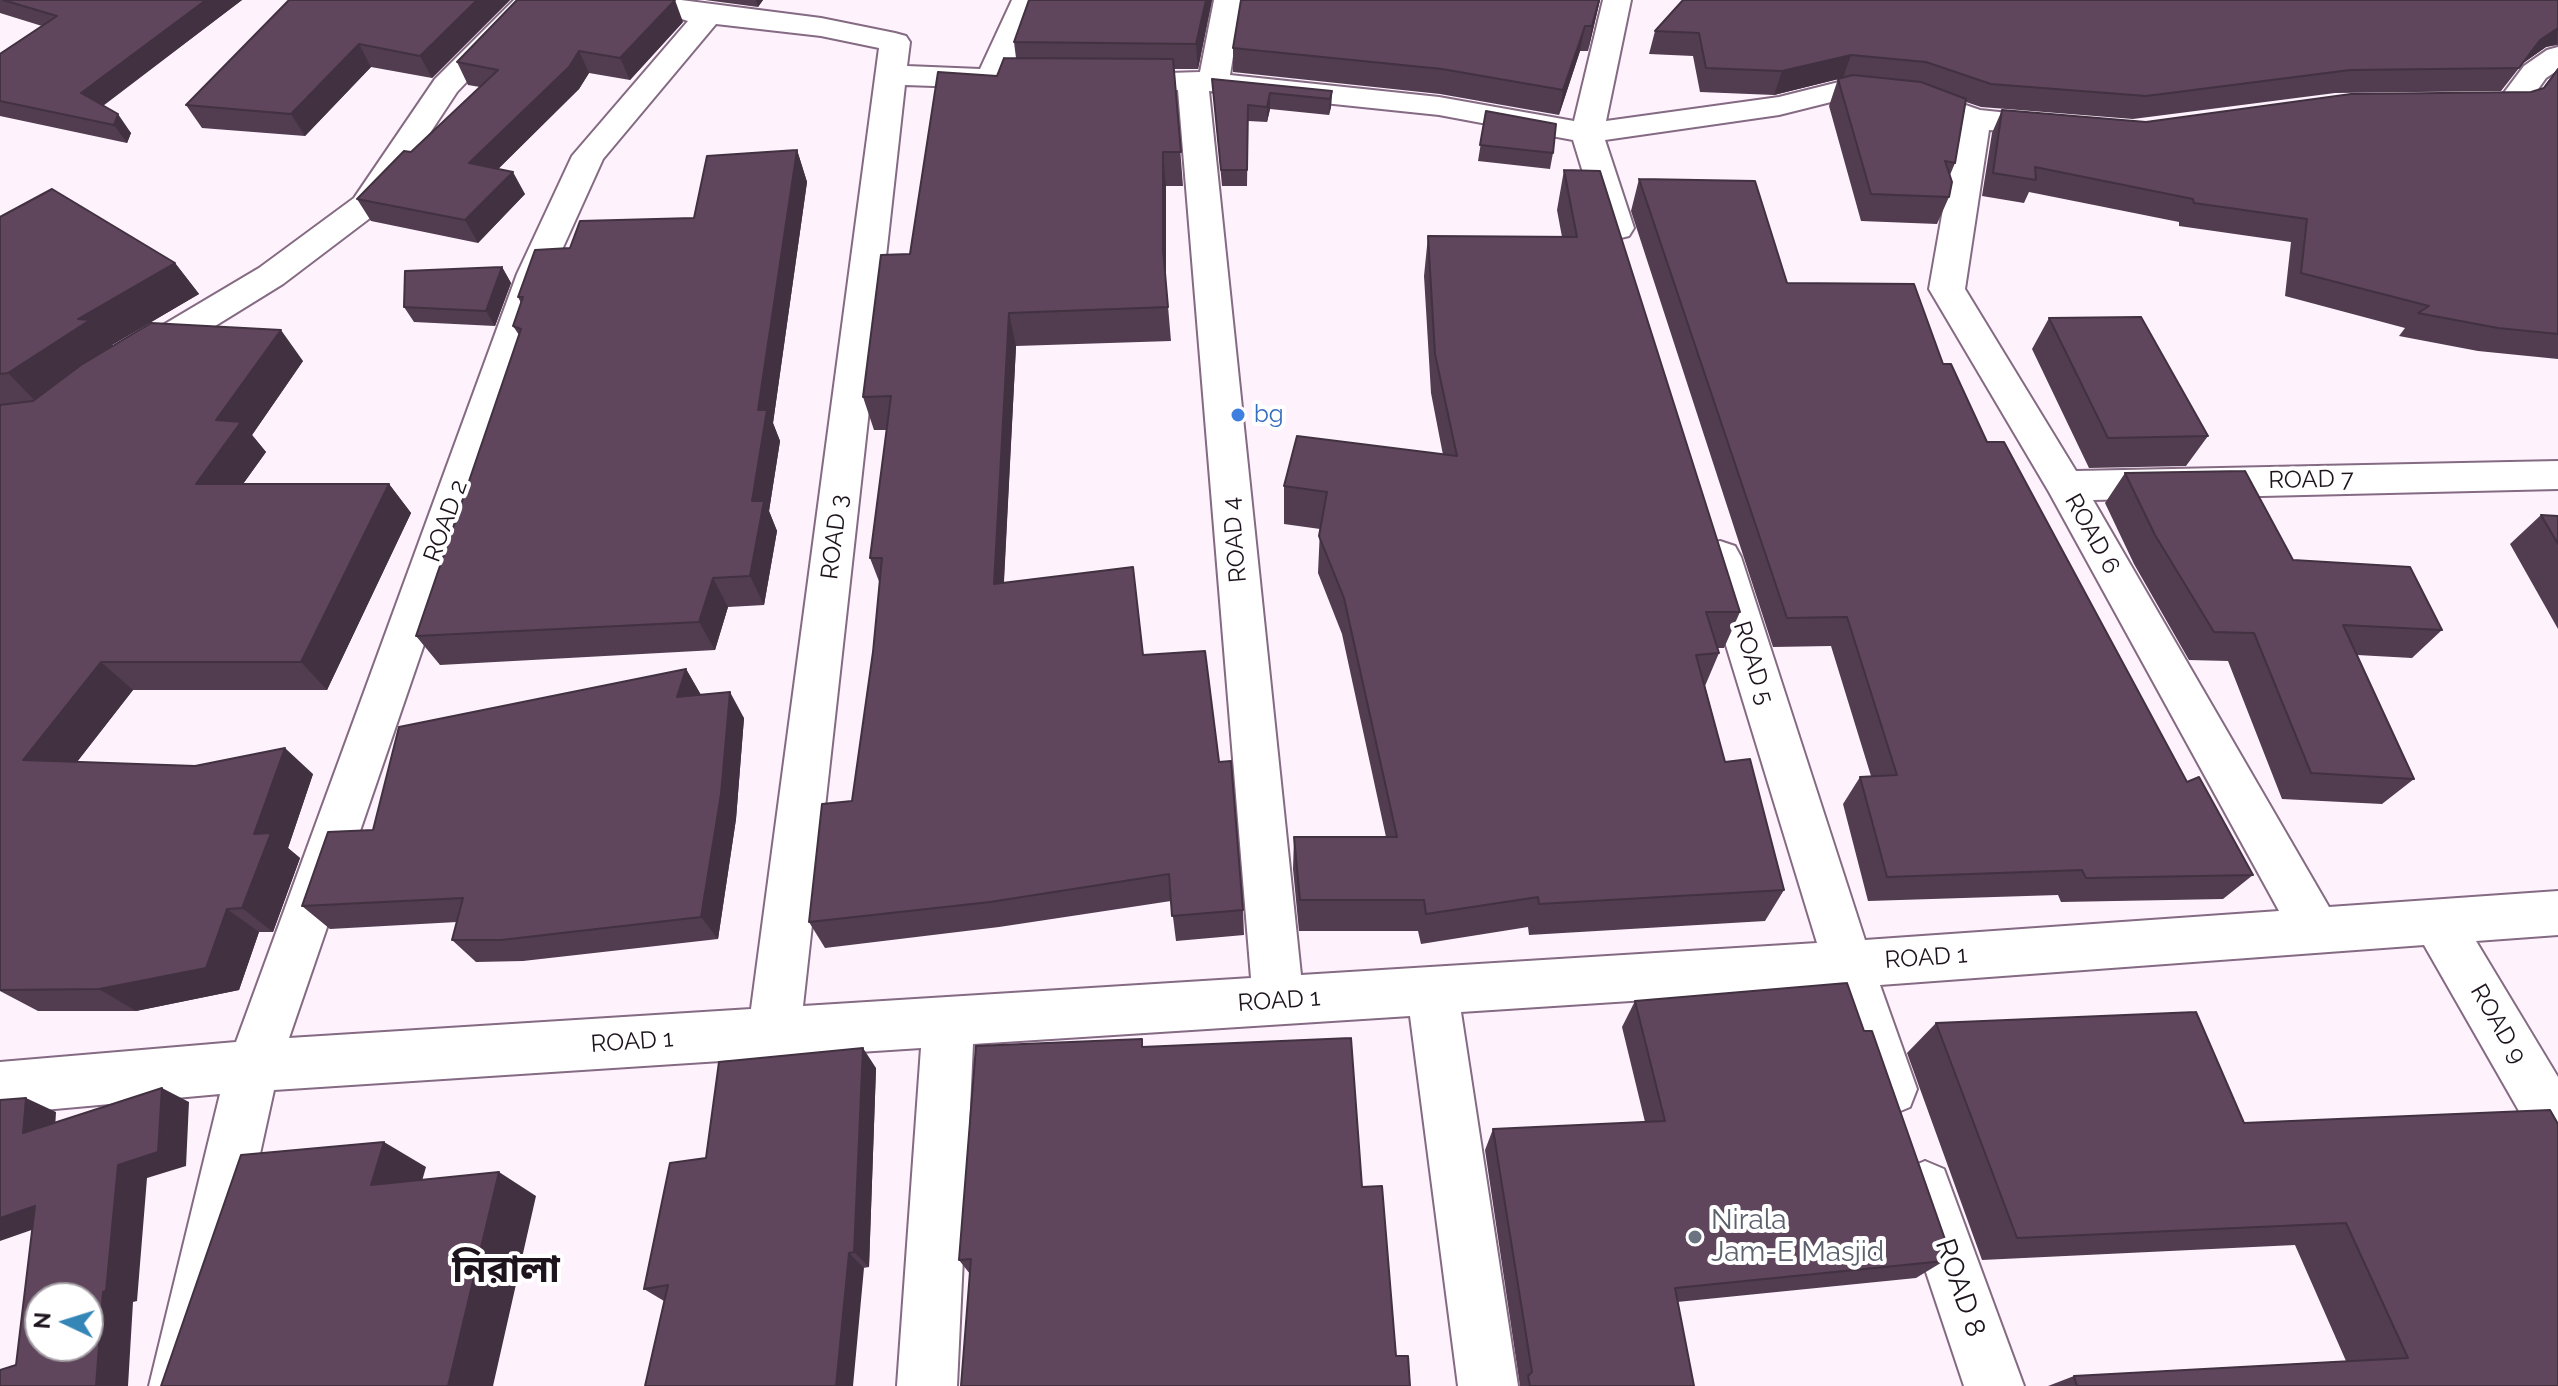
<!DOCTYPE html>
<html>
<head>
<meta charset="utf-8">
<style>
  body { margin:0 }
  #map { position:relative; width:2558px; height:1386px; overflow:hidden; background:#fef2fd; font-family:Raleway,sans-serif }
  canvas { display:block }
  .north { position:absolute; left:24px; top:1282px; width:80px; height:80px; box-sizing:border-box; background:#fff; border:2px solid #a5a1a5; border-radius:50%; rotate:274deg; font-size:22px; font-weight:700; line-height:32px; text-align:center; color:#1e141e }
  .north::after { content:''; display:block; margin:auto; width:28px; height:36px; background:#3386b6; clip-path:polygon(50% 0,100% 100%,50% 72%,0 100%) }
</style>
</head>
<body>
<div id="map">
<canvas width="2558" height="1386"></canvas>
<div class="north">N</div>
</div>
<script>
const c = document.querySelector('canvas').getContext('2d');
c.lineJoin = 'round';
function toPath(rows) {
  const path = new Path2D();
  for (const r of rows) {
    path.moveTo(r[0], r[1]);
    for (let i = 2; i < r.length; i += 2) path.lineTo(r[i], r[i + 1]);
  }
  return path;
}
function strokePath(path, color, width, dash) {
  c.strokeStyle = color;
  c.lineWidth = width;
  c.lineCap = dash ? 'butt' : 'round';
  c.setLineDash(dash || []);
  c.stroke(path);
}
function fill(path, color) {
  c.fillStyle = color;
  c.fill(path, 'evenodd');
}
function write(font, color, halo, rows, align = 'center') {
  c.font = font + ' Raleway,"Noto Sans Bengali",sans-serif';
  c.lineWidth = 8;
  c.setLineDash([]);
  c.textBaseline = 'middle';
  c.strokeStyle = halo;
  c.fillStyle = color;
  for (const [text, x, y, turn = 0] of rows) {
    c.save();
    c.translate(x, y);
    c.rotate((+turn || 0) * Math.PI / 180);
    c.textAlign = isNaN(turn) ? turn : align;
    if (halo) c.strokeText(text, 0, 0);
    c.fillText(text, 0, 0);
    c.restore();
  }
}
const street = toPath([
  [514,0,544,0,457,92,378,212,283,284,152,365,139,369,126,365,121,356,126,347,259,268,354,198,435,79,514,0],
  [638,0,681,0,821,18,895,33,906,36,910,42,907,66,980,69,1012,0,1040,0,1007,85,991,88,905,85,803,1006,1251,978,1178,90,1117,91,1106,89,1102,82,1106,75,1200,72,1214,0,1242,0,1230,75,1439,97,1574,121,1603,0,1631,0,1606,121,1779,97,1843,81,1916,88,1980,110,2066,119,2071,126,2066,133,2055,135,1989,130,1965,289,2076,471,2558,461,2558,489,2093,500,2329,907,2558,891,2558,935,2476,941,2558,1077,2558,1154,2539,1146,2424,945,1880,985,1917,1089,1910,1107,1891,1115,1872,1107,1831,988,1461,1012,1518,1386,1458,1386,1410,1016,973,1044,957,1386,897,1386,921,1048,274,1090,209,1386,149,1386,220,1094,0,1114,0,1062,236,1042,517,274,572,156,688,21,642,6,638,0],
  [716,24,821,36,879,48,751,1009,289,1038,551,274,603,159,716,24],
  [1209,91,1439,115,1573,140,1600,228,1605,236,1617,239,1629,236,1634,228,1605,140,1779,115,1843,99,1911,106,1958,124,1929,289,2049,492,2279,911,1865,940,1741,557,1735,546,1720,541,1705,546,1699,557,1817,943,1301,975,1209,91],
  [2558,47,2558,70,2546,78,2523,110,2466,113,2455,111,2450,104,2455,97,2466,95,2503,94,2524,66,2547,50,2558,47],
  [1925,1161,1944,1169,2024,1386,1964,1386,1898,1188,1906,1169,1925,1161]
]);
strokePath(street, '#846a82', 4);
fill(street, '#fff');
fill(toPath([
  [0,0,242,0,103,106,131,133,127,143,0,116,0,54,42,26,0,13],
  [289,0,510,0,432,78,371,67,305,136,202,128,186,105],
  [705,0,763,0,758,7],
  [1212,0,1198,69,1174,69,1183,186,1166,186,1166,283,1171,341,1016,346,1004,582,1144,655,1219,762,1243,910,1244,935,1176,941,1171,901,999,927,825,948,809,922,852,801,873,652,880,584,870,558,887,430,874,430,863,397,910,254,997,76,1016,58,1014,42],
  [1241,0,1600,0,1588,51,1580,51,1559,115,1440,94,1233,72,1233,48],
  [2558,0,2558,45,2546,47,2523,63,2501,91,2335,93,2133,119,1981,107,1966,102,1955,163,1950,175,1949,197,1937,224,1861,221,1829,106,1838,79,1774,95,1700,92,1693,56,1649,54,1655,31],
  [683,22,630,80,589,73,579,89,498,169,525,194,478,243,371,221,357,199,411,152,480,87,468,85,457,62],
  [2558,68,2558,359,2478,351,2399,336,2405,328,2285,296,2291,242,2179,226,2179,222,2029,192,2024,203,1982,196,1992,133,2002,110,2146,122,2531,92,2542,89],
  [1212,79,1332,91,1331,107,1329,115,1270,109,1267,122,1248,121,1247,186,1222,186],
  [1486,111,1553,153,1550,169,1478,161],
  [797,150,807,182,773,423,780,441,769,511,777,531,764,605,728,607,715,650,440,665,416,636,519,335,513,326,521,303,518,297,570,248,694,218],
  [1564,170,1740,612,1724,648,1718,648,1719,653,1705,686,1725,762,1784,890,1765,921,1529,935,1528,927,1421,944,1418,931,1299,931,1293,869,1294,837,1386,837,1342,634,1318,573,1320,529,1284,524,1284,486,1443,455,1431,393,1424,276,1428,236,1562,237,1557,210],
  [1639,179,1787,283,1943,364,1987,442,2187,782,2253,875,2223,899,2061,902,2058,895,1868,901,1843,804,1860,777,1871,776,1831,646,1773,647,1631,211],
  [0,217,175,263,199,294,112,345,113,346,303,361,252,435,266,452,243,484,389,484,411,513,327,690,133,690,77,762,313,774,288,848,300,858,273,932,259,932,239,990,136,1011,38,1011,0,991],
  [502,267,511,283,495,326,414,322,404,307],
  [2049,318,2208,436,2186,466,2089,468,2032,349],
  [2125,473,2293,560,2442,630,2412,658,2357,655,2414,779,2382,804,2282,799,2228,661,2189,660,2134,564,2105,503],
  [2541,515,2558,516,2558,629,2510,544],
  [686,669,701,695,744,718,736,819,718,939,523,961,476,962,452,940,457,922,330,929,302,906,373,830],
  [1635,1001,1864,1031,1947,1245,1940,1249,1944,1261,1916,1278,1677,1302,1694,1386,1520,1386,1485,1150,1493,1129,1645,1122,1622,1027],
  [1936,1023,2244,1123,2558,1386,2048,1386,2074,1376,2346,1361,2295,1245,1982,1260,1907,1053],
  [1144,1047,1362,1187,1396,1356,1410,1386,970,1274,959,1260],
  [876,1068,869,1267,664,1301,644,1289,706,1158]
]), '#523c50');
fill(toPath([
  [206,0,242,0,94,112,81,93],
  [477,0,510,0,432,78,420,56],
  [675,0,683,22,630,80,620,58],
  [756,0,763,0,758,7],
  [1206,0,1212,0,1198,69,1196,44],
  [1599,0,1600,0,1588,51,1592,26],
  [1585,26,1580,51,1559,115,1563,90],
  [2558,28,2557,44,2546,47,2522,64,2540,40],
  [359,44,371,67,305,136,291,114],
  [579,51,589,73,579,89,481,186,469,163],
  [1851,55,1843,78,1774,95,1782,71],
  [1332,91,1331,107,1329,115,1330,99],
  [1270,93,1270,109,1267,122,1267,107],
  [118,114,131,133,127,143,114,125],
  [797,150,807,182,773,423,780,441,769,511,777,531,764,605,750,576,752,501,758,410],
  [1163,152,1166,186,1166,284,1163,250],
  [513,172,525,194,478,243,465,220],
  [175,263,199,294,112,345,117,350,37,403,8,373,78,319],
  [502,267,511,283,495,326,486,311],
  [1009,313,1016,346,1002,615,994,584],
  [281,330,303,361,252,435,266,452,222,513,196,484,216,420],
  [389,484,411,513,327,690,301,662],
  [713,578,728,607,715,650,699,622],
  [101,662,133,690,58,786,23,760],
  [686,669,701,695,677,697],
  [730,692,744,718,736,819,718,939,701,917],
  [285,748,313,774,288,848,300,858,273,932,242,908,254,834],
  [227,909,259,932,239,990,136,1011,99,989],
  [863,1048,876,1068,869,1267,854,1252],
  [162,1088,189,1102,186,1166,147,1178,137,1301,133,1302,128,1386,96,1386,103,1292,118,1165],
  [26,1098,56,1112,54,1146,23,1133],
  [384,1142,426,1167,414,1209,371,1185],
  [499,1172,536,1196,493,1386,448,1386],
  [35,1206,66,1218,0,1241,0,1218],
  [849,1253,864,1268,853,1386,836,1386]
]), '#423141');
const building = toPath([
  [3,0,206,0,81,93,118,114,114,125,0,101,0,54,57,16,3,0],
  [289,0,477,0,420,56,359,44,291,114,186,105,289,0],
  [517,0,675,0,620,58,579,51,569,67,469,163,513,172,465,220,357,199,404,151,411,152,498,70,457,62,517,0],
  [1029,0,1206,0,1196,44,1014,42,1029,0],
  [1241,0,1599,0,1592,26,1585,26,1563,90,1442,69,1233,48,1241,0],
  [1683,0,2558,0,2558,28,2540,40,2519,68,2350,70,2146,96,1991,84,1926,62,1851,55,1782,71,1706,68,1699,33,1655,31,1683,0],
  [1004,58,1173,59,1181,152,1163,152,1163,250,1168,307,1009,313,994,584,1133,567,1143,655,1205,651,1219,762,1231,761,1243,910,1172,916,1169,874,990,902,809,922,822,804,852,801,873,652,882,558,870,558,891,396,863,397,881,255,910,254,938,72,997,76,1004,58],
  [2558,69,2558,334,2498,328,2418,313,2429,306,2301,273,2307,219,2194,203,2193,199,2035,167,2036,180,1993,173,2002,110,2146,122,2351,94,2531,92,2544,88,2558,69],
  [1853,75,1921,82,1966,99,1955,163,1945,161,1952,182,1949,197,1871,194,1838,79,1853,75],
  [1212,79,1332,91,1330,99,1270,93,1267,107,1248,105,1247,170,1221,170,1212,79],
  [1486,111,1556,124,1553,153,1480,145,1486,111],
  [797,150,758,410,767,410,752,501,764,501,750,576,713,578,699,622,416,636,521,329,513,326,523,297,518,297,535,250,570,248,580,221,694,218,707,156,797,150],
  [1564,170,1600,171,1740,612,1706,612,1719,653,1696,655,1725,762,1750,759,1784,890,1539,904,1538,897,1426,914,1424,900,1300,900,1294,837,1397,837,1344,598,1319,536,1327,492,1284,486,1297,436,1457,456,1435,354,1428,236,1577,237,1564,170],
  [1639,179,1755,181,1787,283,1914,284,1943,364,1951,364,1987,442,2004,442,2187,782,2199,777,2253,875,2086,878,2082,870,1887,877,1860,777,1897,775,1847,617,1787,618,1639,179],
  [52,189,175,263,78,319,90,320,8,373,0,374,0,217,52,189],
  [502,267,486,311,404,307,405,271,502,267],
  [2141,317,2208,436,2108,438,2049,318,2141,317],
  [151,323,281,330,216,420,241,422,196,484,389,484,301,662,101,662,23,760,195,766,285,748,254,834,271,833,242,908,227,909,206,968,99,989,0,990,0,405,33,401,81,365,151,323],
  [2245,471,2293,560,2410,567,2442,630,2343,625,2414,779,2311,773,2254,633,2214,632,2155,535,2125,473,2245,471],
  [2541,515,2558,516,2558,544,2541,515],
  [686,669,677,697,730,692,721,794,701,917,501,940,452,940,463,898,302,906,328,832,373,830,399,727,686,669],
  [1847,983,1864,1031,1872,1031,1947,1245,1938,1245,1944,1261,1675,1288,1694,1386,1530,1386,1528,1376,1532,1372,1493,1129,1665,1121,1635,1001,1847,983],
  [2196,1012,2244,1123,2550,1110,2558,1124,2558,1386,2077,1386,2074,1376,2408,1358,2346,1223,2017,1238,1936,1023,2196,1012],
  [1351,1038,1362,1187,1382,1186,1396,1356,1408,1356,1410,1386,961,1386,971,1259,959,1260,976,1046,1142,1039,1142,1047,1351,1038],
  [863,1048,854,1252,849,1253,836,1386,645,1386,668,1285,644,1289,670,1163,706,1158,719,1062,863,1048],
  [162,1088,158,1152,118,1165,106,1291,103,1292,96,1386,0,1386,0,1370,16,1365,35,1206,0,1218,0,1100,26,1098,23,1133,162,1088],
  [40,1298,88,1298,88,1346,40,1346,40,1298],
  [384,1142,371,1185,499,1172,448,1386,161,1386,241,1155,384,1142]
]);
fill(building, '#5f465d');
strokePath(building, '#423141', 2);
for (const [x, y, r, color] of [
  [1238,415,8,"#3f7fe0"],
  [1695,1237,8,"#6b7280"]
]) {
  const dot = new Path2D();
  dot.arc(x, y, r, 0, 2 * Math.PI);
  c.fillStyle = color;
  c.fill(dot);
  strokePath(dot, '#fff', 3);
}
write('24px', '#366cbe', '#fff', [
  ["bg",1254,415]
], 'left');
write('24px', '#1e141e', '#fff', [
  ["ROAD 7",2311,480,-1],
  ["ROAD 2",446,521,-70],
  ["ROAD 6",2092,534,61],
  ["ROAD 3",835,537,-83],
  ["ROAD 4",1235,540,-95],
  ["ROAD 5",1753,663,73],
  ["ROAD 1",1926,958,-4],
  ["ROAD 1",1279,1001,-4],
  ["ROAD 9",2498,1024,60],
  ["ROAD 1",632,1042,-4]
]);
write('28px', '#5b616d', '#fff', [
  ["Nirala",1711,1221],
  ["Jam-E Masjid",1711,1253]
], 'left');
write('28px', '#1e141e', '#fff', [
  ["ROAD 8",1960,1288,71]
]);
write('bold 38px', '#1e141e', '#fff', [
  ["নিরালা",506,1271]
]);
</script>
</body>
</html>
